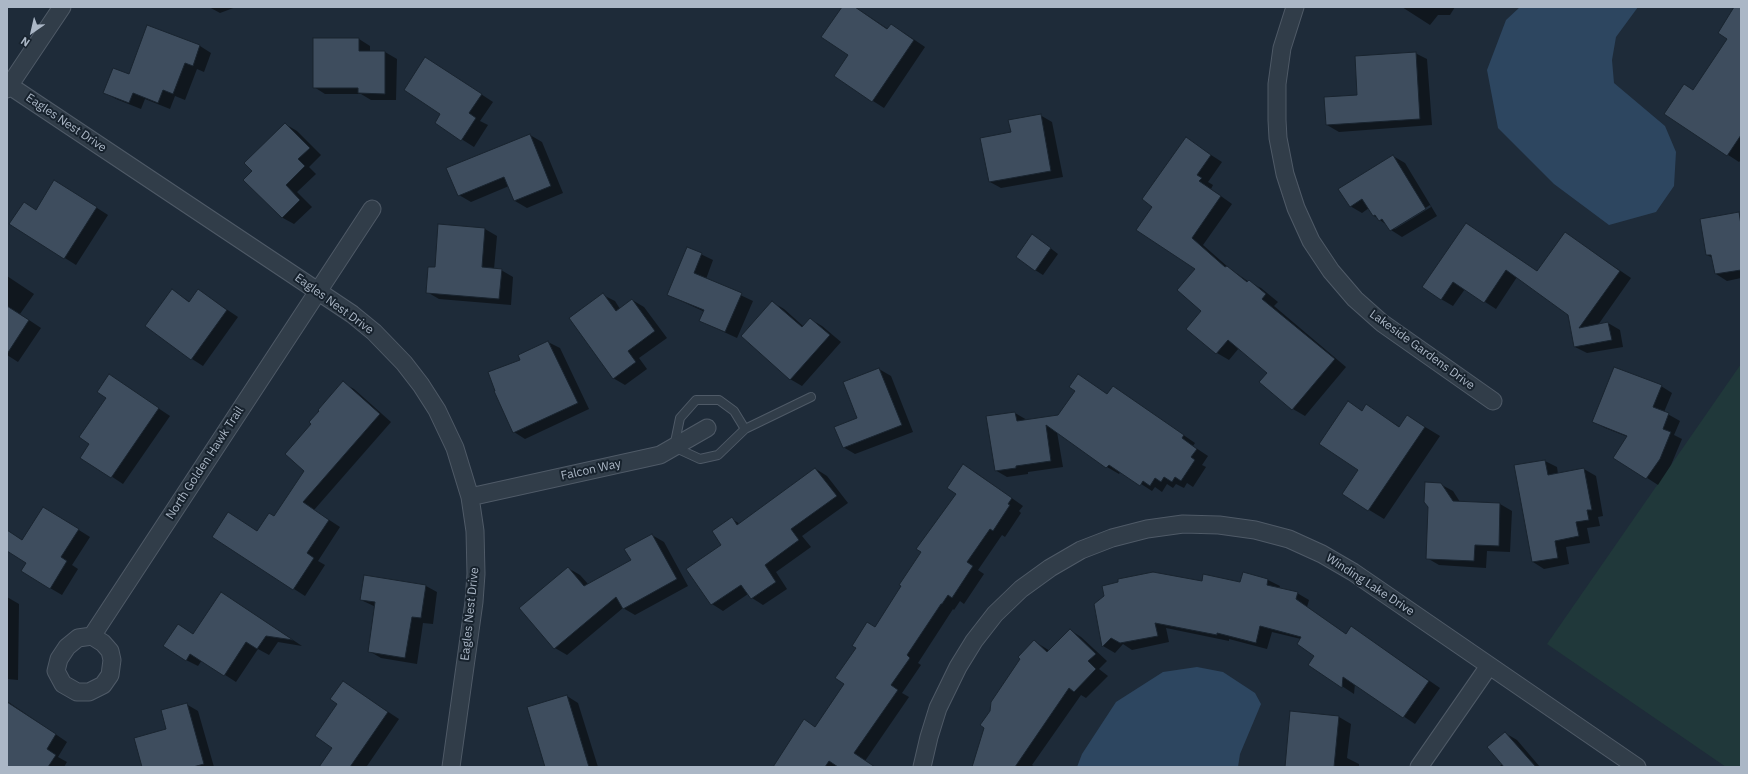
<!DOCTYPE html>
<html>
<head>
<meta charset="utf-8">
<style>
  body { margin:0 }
  #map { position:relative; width:1748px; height:774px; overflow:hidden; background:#1e2b39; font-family:"IBM Plex Sans",sans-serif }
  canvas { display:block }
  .frame { position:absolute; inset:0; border:8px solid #abb7c6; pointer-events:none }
  .north { position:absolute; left:12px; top:12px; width:40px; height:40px; -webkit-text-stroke:3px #17222d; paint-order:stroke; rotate:214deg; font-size:11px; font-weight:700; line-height:16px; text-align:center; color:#abb7c6 }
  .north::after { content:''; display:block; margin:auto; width:14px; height:18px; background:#abb7c6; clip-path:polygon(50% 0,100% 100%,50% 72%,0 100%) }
</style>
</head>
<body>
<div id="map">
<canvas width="1748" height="774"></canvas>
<div class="frame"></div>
<div class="north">N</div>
</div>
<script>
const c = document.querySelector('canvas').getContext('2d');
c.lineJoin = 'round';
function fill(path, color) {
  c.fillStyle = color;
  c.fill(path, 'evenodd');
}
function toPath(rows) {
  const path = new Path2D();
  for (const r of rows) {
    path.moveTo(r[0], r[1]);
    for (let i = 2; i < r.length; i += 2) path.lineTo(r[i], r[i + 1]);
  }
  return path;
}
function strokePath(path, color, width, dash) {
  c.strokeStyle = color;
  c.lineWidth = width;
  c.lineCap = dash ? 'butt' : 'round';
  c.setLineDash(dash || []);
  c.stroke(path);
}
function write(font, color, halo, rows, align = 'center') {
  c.font = font + ' "IBM Plex Sans",sans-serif';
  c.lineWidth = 4;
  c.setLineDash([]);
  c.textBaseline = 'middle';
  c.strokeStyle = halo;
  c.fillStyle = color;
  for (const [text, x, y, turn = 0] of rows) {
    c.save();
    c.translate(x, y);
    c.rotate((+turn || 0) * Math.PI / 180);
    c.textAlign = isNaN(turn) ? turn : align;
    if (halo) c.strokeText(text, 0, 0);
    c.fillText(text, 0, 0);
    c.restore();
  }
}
fill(toPath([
  [1741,364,1741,767,1726,767,1547,644]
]), '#20383a');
fill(toPath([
  [1520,7,1638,7,1616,37,1612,60,1614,83,1665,126,1676,152,1674,186,1656,212,1609,225,1554,184,1498,128,1487,70,1506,20],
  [1197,667,1223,672,1255,693,1261,704,1240,754,1238,767,1077,767,1082,754,1116,702,1163,672]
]), '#2d4660');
fill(toPath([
  [209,7,236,7,220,13],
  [843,7,855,7,888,29,903,32,925,47,884,108,873,101,849,55],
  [1402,7,1455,7,1450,15,1438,15,1430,25],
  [1735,7,1741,7,1741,160,1739,162,1665,114,1694,90,1728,38],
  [148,26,200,46,211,53,204,72,197,69,185,100,175,96,170,109,145,99,141,109,116,99,105,93,130,75],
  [359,39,370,46,370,52,385,52,397,59,396,100,371,100,361,94,325,94,314,87],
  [1415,53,1427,59,1432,125,1339,132,1327,125,1358,96],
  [437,65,493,102,480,121,488,125,474,147,436,123,442,113],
  [1040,115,1052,122,1063,177,1001,188,990,182,1012,133],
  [285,124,297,131,321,155,309,167,316,174,297,192,312,207,294,224,283,218,245,180,254,171],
  [530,135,542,142,563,193,527,208,515,201,509,186,471,202,459,195],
  [1186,139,1222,162,1208,182,1213,185,1211,189,1232,204,1203,245,1229,268,1249,282,1261,288,1278,302,1274,306,1346,367,1305,416,1293,409,1261,382,1269,373,1239,348,1229,360,1217,353,1187,328,1202,311,1196,269,1154,206],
  [1393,156,1405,163,1437,216,1402,237,1391,230,1387,225,1374,216,1369,208,1362,213,1350,206],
  [1430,205,1431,207,1395,229,1395,227],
  [66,188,108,215,76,265,11,224,36,211],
  [1739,213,1741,214,1741,278,1727,281,1716,274,1713,258,1707,255],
  [1466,224,1538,272,1565,233,1631,278,1598,325,1608,323,1620,330,1623,347,1587,353,1575,347,1569,314,1517,277,1496,309,1465,289,1453,306,1441,299],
  [485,229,497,236,494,269,501,270,513,277,511,305,439,299,427,292,435,269],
  [1040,240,1058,254,1043,275,1035,270],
  [688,248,713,260,706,279,753,301,737,338,700,321,705,312,668,295],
  [7,276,34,294,20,314,41,328,18,362,7,355],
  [172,290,190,302,198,290,238,317,203,366,192,359],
  [603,295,615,301,620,309,632,300,644,307,667,338,639,358,647,369,625,385,613,378],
  [772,302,784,309,803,326,810,319,822,326,841,342,802,386,790,379],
  [548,342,560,348,589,409,525,439,514,432,521,360,519,355],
  [879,369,891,376,913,432,855,454,843,447,858,419],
  [1078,375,1108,395,1114,387,1195,443,1193,446,1208,456,1202,465,1206,467,1193,487,1187,483,1184,488,1176,484,1173,488,1167,484,1162,492,1155,487,1152,491,1121,471,1119,474,1107,467,1057,432,1063,467,1028,472,1028,474,1007,477,995,470,1015,413,1027,420,1059,416,1076,391],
  [110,376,170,416,123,484,82,457,91,444,107,398],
  [343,383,354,389,391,422,314,510,340,527,318,561,325,565,305,596,213,537,258,532,274,517,305,470,313,424,321,411],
  [1661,386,1672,393,1664,412,1680,421,1674,435,1682,439,1671,465,1658,485,1615,457,1628,437,1605,428,1594,422],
  [1348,403,1363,411,1366,406,1400,427,1407,416,1440,436,1384,519,1343,494,1359,470],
  [1545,461,1557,467,1558,474,1584,469,1596,476,1603,516,1598,517,1600,526,1587,528,1590,543,1566,547,1569,564,1544,569,1533,562,1515,466],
  [816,469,827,476,848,503,802,536,811,547,776,572,787,589,763,605,752,598,748,594,723,611,712,604,732,519,740,524],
  [975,472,1023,506,1019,511,1021,513,1005,537,1002,535,978,570,984,574,964,604,960,601,954,610,953,609,918,663,921,665,902,693,909,697,865,761,871,767,774,767,804,721,816,727,845,684,875,628],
  [1440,484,1453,491,1460,502,1500,504,1512,511,1510,552,1487,551,1486,568,1439,565,1427,558],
  [55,515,90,537,72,565,78,569,62,595,50,588,27,563,7,550,7,537,23,541],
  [652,535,664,542,688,586,635,615,623,608,567,655,555,648,568,568,580,575,588,584,632,560],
  [1243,573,1268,580,1280,586,1279,589,1297,593,1309,600,1307,607,1346,634,1351,627,1440,688,1415,724,1355,684,1354,694,1310,665,1316,656,1301,639,1272,632,1267,649,1229,639,1229,641,1166,628,1169,642,1132,650,1123,644,1115,653,1103,646,1096,604,1203,582,1241,583],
  [426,586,437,592,433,624,423,623,417,664,381,658,369,651,376,607,361,600],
  [7,597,19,604,18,680,7,679],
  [233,600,302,646,278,642,269,655,258,649,236,682,202,660,198,666,186,660,194,635],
  [1070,630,1081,637,1107,661,1099,669,1108,676,1086,698,1081,695,1032,765,1035,767,973,767,1034,641,1050,651],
  [343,682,399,719,367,766,369,767,324,767,333,748,339,704],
  [567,696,578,703,598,767,546,767],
  [7,701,67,742,58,757,67,762,64,767,7,767],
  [186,704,198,711,214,767,143,767],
  [1339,717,1351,724,1347,758,1359,764,1359,767,1286,767],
  [1505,733,1517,740,1540,767,1499,767,1503,763]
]), '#0007');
const building = toPath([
  [842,7,855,7,887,29,891,24,914,40,872,102,834,76,848,55,821,37,842,7],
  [1734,7,1741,7,1741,135,1727,156,1664,114,1684,84,1693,90,1727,39,1718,33,1734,7],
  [147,25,200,45,193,66,185,63,173,94,163,90,158,103,133,93,129,103,103,93,113,68,129,74,147,25],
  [313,38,359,38,359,51,385,51,385,94,358,93,358,88,313,88,313,38],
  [1416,52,1420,119,1326,125,1324,97,1357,95,1355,56,1416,52],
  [425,57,482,94,469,113,476,118,461,141,435,123,440,114,404,90,425,57],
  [1041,114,1051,171,989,182,980,138,1011,132,1008,120,1041,114],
  [285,123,310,148,298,159,305,166,286,185,300,200,282,218,243,180,252,171,244,163,285,123],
  [530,134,551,186,514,201,504,177,458,196,446,168,530,134],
  [1186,137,1211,155,1197,175,1202,178,1199,181,1221,196,1192,238,1225,267,1227,266,1247,282,1249,280,1266,294,1262,299,1335,359,1292,410,1259,382,1267,373,1228,340,1216,354,1186,329,1201,311,1177,290,1195,269,1136,230,1152,207,1142,199,1186,137],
  [1393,155,1426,209,1390,231,1382,219,1379,221,1375,215,1373,216,1362,199,1350,207,1338,189,1393,155],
  [54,180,97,207,64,259,9,224,24,202,36,210,54,180],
  [1739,212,1741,225,1741,270,1715,274,1711,255,1706,255,1700,219,1739,212],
  [1466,223,1537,271,1565,232,1620,271,1579,328,1608,322,1612,340,1574,347,1568,315,1506,270,1484,303,1453,282,1441,300,1422,287,1466,223],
  [438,224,485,228,482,267,502,269,499,299,426,293,428,267,435,267,438,224],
  [1032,234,1051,248,1035,271,1016,257,1032,234],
  [687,247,702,253,694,273,742,293,725,332,699,321,704,310,667,295,687,247],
  [172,289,189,302,198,289,227,310,191,360,145,326,172,289],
  [603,293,616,311,632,299,655,331,628,351,636,362,613,379,569,318,603,293],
  [772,301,802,327,810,318,830,335,790,380,741,336,772,301],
  [7,306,29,320,7,354,7,306],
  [548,341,578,403,513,433,494,391,495,391,488,372,520,360,518,355,548,341],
  [1614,367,1662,385,1653,407,1669,413,1663,429,1671,432,1660,459,1646,479,1613,458,1627,436,1592,422,1614,367],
  [879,368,902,425,843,448,834,427,857,418,843,382,879,368],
  [109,374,159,408,111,478,80,458,89,444,79,437,106,398,97,392,109,374],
  [1078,374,1107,394,1113,386,1184,435,1182,438,1197,449,1191,457,1195,460,1181,481,1175,477,1172,482,1164,477,1161,482,1155,478,1150,486,1143,481,1140,486,1109,465,1106,468,1046,425,1051,461,1016,466,1016,468,995,471,986,416,1015,412,1017,421,1058,415,1075,391,1069,387,1078,374],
  [343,381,380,414,303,502,329,520,307,553,314,558,293,590,212,537,228,512,257,531,269,513,274,516,304,471,285,454,311,424,309,422,319,411,318,410,343,381],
  [1348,401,1362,411,1366,404,1399,427,1407,415,1425,427,1368,511,1342,494,1358,470,1319,444,1348,401],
  [1545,460,1548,475,1584,468,1592,510,1587,510,1589,520,1576,522,1579,536,1555,541,1558,558,1532,562,1514,465,1545,460],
  [963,464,1012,498,1008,504,1010,505,993,531,990,529,967,562,973,566,952,598,948,595,942,604,941,604,907,655,910,658,891,685,898,690,854,753,875,767,838,767,829,761,825,767,773,767,804,719,815,727,844,684,835,678,856,648,852,646,867,622,875,627,901,586,899,585,921,552,916,549,956,494,947,488,963,464],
  [815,468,837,496,791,529,799,540,765,565,776,582,751,599,741,585,711,605,686,569,721,545,712,531,732,517,737,525,815,468],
  [1425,482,1441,483,1453,501,1500,503,1499,546,1475,545,1474,561,1426,559,1428,507,1424,502,1425,482],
  [43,507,79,529,61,557,67,561,50,589,21,571,26,563,7,551,7,530,22,540,43,507],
  [652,534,677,579,623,609,616,597,554,649,519,608,568,567,584,586,631,560,624,549,652,534],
  [1153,572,1202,581,1203,574,1240,582,1243,572,1268,579,1267,585,1298,592,1296,599,1346,634,1351,626,1429,681,1403,718,1343,677,1342,688,1308,665,1314,656,1297,644,1301,637,1260,626,1256,643,1217,633,1217,635,1155,623,1158,636,1120,643,1111,638,1102,647,1094,604,1104,596,1102,586,1118,582,1118,579,1153,572],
  [364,575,426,585,421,618,412,617,405,658,368,652,375,602,360,600,364,575],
  [221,592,293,640,266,636,257,649,246,642,224,676,190,654,186,661,163,646,178,624,193,634,221,592],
  [1070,629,1096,654,1088,661,1096,669,1074,692,1069,688,1015,767,972,767,984,728,980,725,990,711,991,702,1020,659,1018,657,1034,640,1047,652,1070,629],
  [343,681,388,712,350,767,319,767,332,748,315,736,337,704,330,699,343,681],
  [567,695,589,767,545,767,527,707,567,695],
  [7,702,56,734,47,749,56,755,48,767,7,767,7,702],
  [187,703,204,764,193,767,142,767,134,738,166,729,161,710,187,703],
  [1290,711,1339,716,1334,767,1285,767,1290,711],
  [1505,732,1536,767,1504,767,1487,747,1505,732]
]);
fill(building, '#3e4d5e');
strokePath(building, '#19242f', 1);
const service = toPath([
  [745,429,734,411,719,400,696,400,680,418,674,447,700,459,718,455,745,429,811,397]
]);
const minor = toPath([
  [1295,7,1282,48,1277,84,1277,120,1278,138,1285,174,1296,208,1311,241,1331,271,1355,299,1382,323,1493,401],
  [7,84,352,314,374,332,404,363,421,385,437,410,455,448,470,497,475,531,476,574,474,602,451,767],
  [7,89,62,7],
  [470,497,660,455,707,428],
  [92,636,78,638,67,647,59,659,56,671,63,684,77,692,89,692,103,685,110,675,112,660,110,651,103,643,92,636,372,209],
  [922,767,929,737,938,708,958,667,974,641,995,614,1021,589,1050,568,1081,550,1112,538,1147,529,1183,524,1219,525,1255,530,1289,539,1322,554,1353,572,1637,767],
  [1419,767,1489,666]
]);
strokePath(service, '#4f5a67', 10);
strokePath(minor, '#4f5a67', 19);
strokePath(service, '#313d49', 8);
strokePath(minor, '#313d49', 17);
write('12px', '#abb7c6', '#17222d', [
  ["Eagles Nest Drive",66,123,34],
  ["Eagles Nest Drive",334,304,36],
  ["Lakeside Gardens Drive",1422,350,36],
  ["North Golden Hawk Trail",205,463,-57],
  ["Falcon Way",591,470,-12],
  ["Winding Lake Drive",1370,585,33],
  ["Eagles Nest Drive",470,614,-84]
]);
</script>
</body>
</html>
